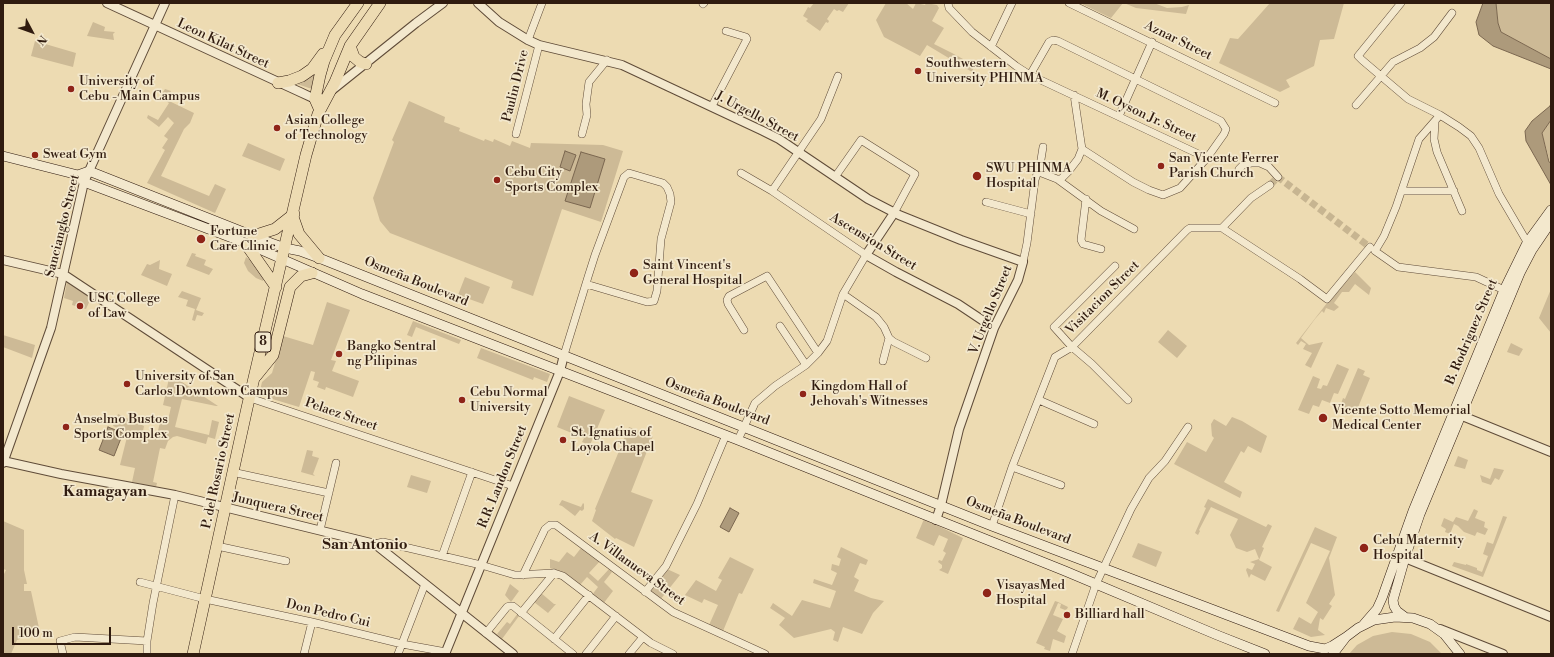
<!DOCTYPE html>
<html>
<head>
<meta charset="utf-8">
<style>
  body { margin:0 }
  #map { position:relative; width:1554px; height:657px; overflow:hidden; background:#eddbb2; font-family:"Libre Bodoni",serif }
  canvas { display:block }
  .frame { position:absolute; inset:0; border:4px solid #301b0f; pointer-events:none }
  .north { position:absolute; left:12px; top:12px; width:40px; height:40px; -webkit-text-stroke:3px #f3e8cd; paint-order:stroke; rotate:131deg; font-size:11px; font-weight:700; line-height:16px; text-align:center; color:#301b0f }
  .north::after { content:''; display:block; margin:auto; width:14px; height:18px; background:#301b0f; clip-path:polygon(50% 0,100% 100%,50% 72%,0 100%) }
  .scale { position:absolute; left:12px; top:627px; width:99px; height:18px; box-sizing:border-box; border:2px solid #301b0f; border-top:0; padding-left:5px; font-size:12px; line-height:14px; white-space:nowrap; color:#301b0f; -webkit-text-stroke:3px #f3e8cd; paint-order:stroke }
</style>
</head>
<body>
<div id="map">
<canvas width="1554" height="657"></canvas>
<div class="frame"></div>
<div class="north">N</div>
<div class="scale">100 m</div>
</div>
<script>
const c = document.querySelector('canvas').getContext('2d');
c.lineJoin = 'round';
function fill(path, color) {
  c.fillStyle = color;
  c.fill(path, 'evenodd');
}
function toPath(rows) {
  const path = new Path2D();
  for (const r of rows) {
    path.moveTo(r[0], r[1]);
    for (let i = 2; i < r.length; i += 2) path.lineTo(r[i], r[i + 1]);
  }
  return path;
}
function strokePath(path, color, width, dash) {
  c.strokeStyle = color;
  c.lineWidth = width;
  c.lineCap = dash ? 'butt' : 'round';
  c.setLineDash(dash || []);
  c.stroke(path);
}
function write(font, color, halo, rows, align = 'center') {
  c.font = font + ' "Libre Bodoni",serif';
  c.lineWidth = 3.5;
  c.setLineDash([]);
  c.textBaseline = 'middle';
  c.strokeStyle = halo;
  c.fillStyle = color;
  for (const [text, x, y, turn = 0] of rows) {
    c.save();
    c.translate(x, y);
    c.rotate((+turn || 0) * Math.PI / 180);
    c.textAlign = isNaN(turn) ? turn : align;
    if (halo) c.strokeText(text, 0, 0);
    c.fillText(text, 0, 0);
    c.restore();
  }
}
fill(toPath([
  [814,3,849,3,843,12,839,10,837,11,834,9,827,19,829,21,828,23,826,22,820,31,806,21,808,19,803,16,808,7,810,8],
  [886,3,906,3,913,9,916,3,925,5,926,3,937,5,939,8,932,21,944,28,934,44,952,53,963,59,962,61,974,67,972,72,927,45,920,56,884,37,876,20],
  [1080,3,1123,3,1111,18],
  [1124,3,1154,3,1167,8,1182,7,1189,5,1186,14,1136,8],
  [1270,3,1344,3,1334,39,1320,40,1314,66,1286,80,1290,87,1280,92,1219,63,1230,38,1238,39],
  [1496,3,1551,3,1551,59,1501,32,1498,23],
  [93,22,105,27,104,31,115,32,113,34,114,40,87,36],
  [35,41,76,53,73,67,31,56],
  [317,70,312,89,297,84],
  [165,89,171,91,167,100,194,113,190,123,184,129,161,176,209,196,215,184,226,189,215,213,147,183,165,150,162,148,168,139,164,136,174,123,168,117,159,127,147,118,148,115,158,120,169,103,160,97],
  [409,101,445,117,444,122,460,128,459,131,484,141,485,139,493,142,494,139,510,146,512,141,530,148,531,143,603,145,623,151,601,222,562,209,533,296,511,288,513,281,390,233,380,221,373,198,394,142,392,140],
  [1551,120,1551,163,1550,162,1542,133],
  [248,143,285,159,280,171,242,156],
  [192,253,196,254,195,256,206,260,204,265,213,269,209,275,186,266],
  [246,257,250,260,264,279,263,281,256,278,248,271,244,263],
  [160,260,159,269,172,274,167,286,141,275,147,264,150,265],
  [1355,272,1371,288,1369,295,1355,284,1349,292,1342,292,1334,303,1339,307,1334,311,1326,308,1324,313,1322,311,1315,319,1301,338,1309,345,1323,342,1311,368,1305,365,1312,353,1303,349,1306,344,1301,341,1298,345,1296,343,1327,303],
  [465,277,490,287,483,304,458,295],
  [67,282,91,298,86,309,72,305,73,301,64,298],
  [1551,289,1551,333,1539,318],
  [182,291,201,298,196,310,204,313,202,316,197,315,195,321,192,320,195,309,186,306,188,300,178,297],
  [327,302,350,310,331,360,336,361,332,371,359,381,353,397,326,387,325,390,317,387,319,382,313,380,315,372,311,371,299,407,259,395,262,382,272,373,283,336,313,345],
  [413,321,461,340,459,344,416,327,412,337,407,335],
  [1168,330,1187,346,1177,358,1158,342],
  [3,335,35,345,32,358,3,347],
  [1511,343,1523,349,1519,356,1507,352],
  [481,348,550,374,547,382,534,377,533,380,477,358],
  [1337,364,1349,369,1338,394,1334,393,1330,403,1322,400,1319,407,1313,405,1309,414,1298,410,1313,376,1320,379,1317,388,1321,389,1323,385,1327,386],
  [1358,368,1365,371,1363,375,1370,378,1357,410,1352,408,1350,412,1340,407,1343,398,1345,399],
  [170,374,218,406,216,406,182,399,175,427,209,435,212,420,219,422,215,439,208,437,206,444,177,436,173,437,168,441,165,449,160,448,153,482,157,483,156,487,132,482,135,468,120,465,128,433,113,426,118,414,144,426,142,436,156,439,161,418,168,420,171,407,163,405],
  [569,396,605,410,590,445,582,442,584,438,557,427],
  [1232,417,1242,421,1267,436,1261,453,1248,446,1244,453,1241,451,1224,482,1242,492,1240,498,1174,464,1187,442,1206,452,1214,438,1212,436,1211,424,1214,419,1226,426],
  [629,427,653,436,631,492,653,500,634,547,616,538,615,539,592,521,596,510,595,509],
  [307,450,313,451,312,456,319,458,313,474,315,476,301,472],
  [1458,456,1468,460,1465,469,1454,466],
  [1494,468,1504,470,1499,480,1495,478,1491,485,1482,482,1480,475,1490,479],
  [411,475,431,481,427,493,407,487],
  [1208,499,1266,527,1268,524,1272,526,1262,547,1264,548,1259,560,1272,567,1265,581,1251,574,1249,578,1246,570,1247,568,1252,570,1255,564,1250,562,1259,559,1255,549,1247,552,1236,548,1230,535,1238,519,1211,507,1199,530,1200,531,1198,535,1195,533,1206,508,1204,507],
  [562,500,581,507,583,503,584,504,584,509,582,511,580,510,575,516,562,506,559,505],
  [1474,509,1478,511,1475,518,1485,522,1484,527,1488,529,1485,535,1477,532,1475,536,1464,532,1458,526,1454,524,1450,534,1445,532,1446,529,1441,526,1444,518,1453,522,1456,517,1468,521],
  [1503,516,1507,517,1483,577,1452,566,1454,562,1466,565,1466,564,1477,568,1477,570,1482,572,1488,556,1483,554,1487,542,1493,544],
  [924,519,963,538,948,574,939,570,942,568,942,565,938,562,939,560,942,561,946,553,943,551,948,539,939,535,934,546,916,538],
  [3,521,24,530,24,570,27,584,24,584,24,591,31,591,39,628,20,629,20,639,17,640,11,654,3,654,3,576,6,570,3,569],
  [1315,527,1337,537,1329,558,1335,595,1329,604,1332,606,1323,620,1320,618,1318,630,1325,635,1311,637,1293,629,1299,617,1311,624,1318,612,1306,603,1330,551,1311,543,1279,612,1276,611],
  [1138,543,1162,552,1156,567,1132,557],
  [841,547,868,560,866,565,860,563,854,577,859,580,854,591,871,598,884,601,873,613,862,634,843,627,838,642,833,640,835,632,831,629,794,638,779,625,785,618,770,608,773,603,792,616,802,600,830,608,836,591,813,583,814,579,832,585,837,573,831,570,832,564,839,566,841,559,837,557],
  [581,548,600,561,589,573,598,581,609,569,612,572,604,582,613,591,603,604,592,595,598,587,587,577,580,585,563,574,550,568,550,559,559,562,567,552,574,557],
  [730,557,754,569,742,594,739,593,723,631,709,625,718,605,704,599,702,603,685,595,696,580,716,591,722,580,718,578],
  [667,569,680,575,660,600,647,590],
  [510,584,519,591,511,602,505,595],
  [541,593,554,604,556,604,548,613,534,602],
  [1055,601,1058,602,1068,607,1067,609,1065,610,1060,608,1061,604,1058,603,1053,615,1063,619,1057,631,1066,636,1064,643,1053,639,1050,651,1044,649,1045,647,1036,643],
  [518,613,519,616,502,639,497,634,507,622,510,624],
  [1392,632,1411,634,1430,642,1442,654,1349,654,1357,645,1373,636]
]), '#cdba96');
const water = toPath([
  [1483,3,1496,3,1498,23,1501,32,1551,59,1551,69,1493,46,1479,35,1476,22,1483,3],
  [1551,103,1551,120,1542,133,1549,162,1551,163,1551,185,1526,141,1525,131,1532,121,1550,106,1551,103],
  [565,151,576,155,570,171,560,167,565,151],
  [581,152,605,159,590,208,565,201,581,152],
  [108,427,123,433,114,456,99,450,108,427],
  [730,508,739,513,729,532,720,527,730,508]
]);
fill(water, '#ad9a7b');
strokePath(water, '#7b6750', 1);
strokePath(toPath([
  [1270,185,1278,177,1375,251]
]), '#c7b591', 7, [7, 3.5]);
const minor = toPath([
  [948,3,949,8,972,32,1016,66,1030,75,1207,158],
  [1069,3,1275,103],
  [1401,3,1358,56,1362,60,1408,99,1440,115,1459,127,1471,136,1479,148,1499,194,1530,247],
  [703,4,704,3],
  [528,40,542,3],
  [991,47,1012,3],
  [1030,75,1049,42,1053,40,1058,41,1221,121,1226,129,1224,134,1207,158,1180,188,1163,195,1149,190,1133,182,1082,149],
  [1356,105,1393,62,1420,48,1434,37,1452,13],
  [712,106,747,39,746,37,726,31],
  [1440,115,1419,139,1396,207,1384,236,1375,251,1398,267,1476,277,1504,290],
  [1119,116,1152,42],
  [1435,122,1434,139,1437,152,1462,211],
  [516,134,539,45],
  [582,134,587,115,586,104,589,82,607,60],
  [1239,169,1243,165,1251,163,1260,163,1269,167,1278,177],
  [1039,172,1057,179,1101,211,1134,229],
  [835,177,861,140,915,174,894,213],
  [1057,179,1061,179,1068,172,1078,159,1082,149,1074,95],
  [772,191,821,119,838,76],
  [1402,191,1454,191],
  [1086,199,1081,240,1083,244,1101,249],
  [986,202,1031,214],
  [1222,228,1251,198,1270,185],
  [1023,262,1027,243,1035,180,1037,174,1039,172,1043,147],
  [1115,266,1054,327,1072,347,1092,364,1128,400],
  [843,294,876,317,884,327,889,338,894,342,926,358],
  [780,326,806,365],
  [744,330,728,304,727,300,729,296,767,276,818,353],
  [564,355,588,277,595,255,624,177,629,173,663,183,667,187,670,194,671,202,661,239,657,291,654,301,647,302,586,284],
  [883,361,889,338],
  [250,398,513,486],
  [1039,400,1094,424],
  [738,440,755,403,775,386,806,365,818,353,827,341,843,294,866,255,772,191,741,173],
  [1012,467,1061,485],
  [232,472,329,493],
  [992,526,1012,467,1055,357,1072,347,1187,230,1190,228,1222,228,1300,279,1327,299,1370,247],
  [320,530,336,463],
  [375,544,383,542,481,565,515,575,554,573,563,576,651,643,673,654],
  [217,546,286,561],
  [442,556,472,472],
  [523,575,545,529,550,525,556,525,673,612,765,654],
  [140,582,205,599,312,622,402,644,446,652],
  [645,592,666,566,697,504,726,435],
  [521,613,554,573],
  [486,633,507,607,509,606,513,606,573,654],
  [554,639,589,595],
  [63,654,60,641,75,637,147,641],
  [147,654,147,641,153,603,175,495],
  [304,654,312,622],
  [398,654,425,584],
  [586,654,616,616],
  [629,654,643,637],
  [1072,654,1096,584,1131,509,1149,478,1165,461,1188,427]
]);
const tertiary = toPath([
  [107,3,300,92,315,99,320,98],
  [478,3,499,22,528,40,539,45,622,65,763,131,779,139,868,199,899,215,961,240,1023,262,1018,280,994,328,959,429,941,505,936,520],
  [331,91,416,23,443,3],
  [894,213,866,255,896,272,958,304,994,328],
  [3,260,63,274,250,398],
  [1455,413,1551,452],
  [3,461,61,474,175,495,375,544,513,654],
  [3,463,51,328,84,182,165,3],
  [1405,558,1551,617],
  [1440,629,1503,654],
  [445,654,560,371,564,355]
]);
const secondary = toPath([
  [3,156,78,175,84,182,243,242,362,294,738,440,1065,571,1217,635,1265,654],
  [78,175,89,171,271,243,285,248,300,251,319,258,992,526,1309,646,1325,649,1332,646,1346,637],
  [1405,617,1397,611,1394,606,1393,600,1405,558,1420,514,1520,273,1532,250,1551,222],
  [1364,624,1377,609,1382,598,1413,511,1504,290,1527,243,1551,210],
  [1333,654,1346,637,1358,628,1374,620,1395,617,1413,618,1430,624,1444,634,1460,654]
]);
const primary = toPath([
  [350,46,354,57,360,62,366,64],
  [278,83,289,81,302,76,312,69,323,54],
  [319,108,315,99,320,75,324,61,335,35,358,3],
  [293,217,299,234,319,258],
  [253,236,275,229,294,214],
  [246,244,276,287],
  [256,376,273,355,290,287,301,276,312,273],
  [193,654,247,408,306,155,318,114,335,82,350,46,380,3]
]);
strokePath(minor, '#5f4b38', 8);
strokePath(tertiary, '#5f4b38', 10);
strokePath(secondary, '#301b0f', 10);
strokePath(primary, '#301b0f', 12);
strokePath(minor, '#f3e8cd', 7);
strokePath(tertiary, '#f3e8cd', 8);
strokePath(secondary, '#f3e8cd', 9);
strokePath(primary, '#eddbb2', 11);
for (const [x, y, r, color] of [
  [918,71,4,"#8f2418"],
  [71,89,4,"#8f2418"],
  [277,128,4,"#8f2418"],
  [35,155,4,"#8f2418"],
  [1161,166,4,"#8f2418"],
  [977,176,5,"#8f2418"],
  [497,180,4,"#8f2418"],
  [201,239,5,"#8f2418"],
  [634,273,5,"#8f2418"],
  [80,306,4,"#8f2418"],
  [339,354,4,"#8f2418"],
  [127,384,4,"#8f2418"],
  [803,394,4,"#8f2418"],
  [462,400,4,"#8f2418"],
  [1323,418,5,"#8f2418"],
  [66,427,4,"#8f2418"],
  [563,440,4,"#8f2418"],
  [1364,548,5,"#8f2418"],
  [987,593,5,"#8f2418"],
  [1067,615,4,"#8f2418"]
]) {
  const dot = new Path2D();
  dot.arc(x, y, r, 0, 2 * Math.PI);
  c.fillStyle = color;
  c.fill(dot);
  strokePath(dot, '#f3e8cd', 1.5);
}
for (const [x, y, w] of [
  [263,342,16]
]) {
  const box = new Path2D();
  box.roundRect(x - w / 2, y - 10, w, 20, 3);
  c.fillStyle = '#f3e8cd';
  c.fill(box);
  strokePath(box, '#301b0f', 1);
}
write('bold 12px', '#301b0f', null, [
  ["8",263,342]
]);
write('13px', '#301b0f', '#f3e8cd', [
  ["Aznar Street",1178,41,26],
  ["Leon Kilat Street",223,44,25],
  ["Paulin Drive",516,86,-76],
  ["M. Oyson Jr. Street",1146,116,25],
  ["J. Urgello Street",757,117,28],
  ["Sanciangko Street",63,226,-76],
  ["Ascension Street",873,242,31],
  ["Osmeña Boulevard",416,282,22],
  ["Visitacion Street",1103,298,-45],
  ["V. Urgello Street",991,310,-68],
  ["B. Rodriguez Street",1472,332,-67],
  ["Osmeña Boulevard",717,402,21],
  ["Pelaez Street",341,415,19],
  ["P. del Rosario Street",219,471,-78],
  ["R.R. Landon Street",503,477,-68],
  ["Junquera Street",278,508,13],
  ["Osmeña Boulevard",1018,521,21],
  ["A. Villanueva Street",637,569,36],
  ["Don Pedro Cui",328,614,13]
]);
write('13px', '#301b0f', '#f3e8cd', [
  ["Southwestern",926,64],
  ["University PHINMA",926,79],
  ["University of",79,82],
  ["Cebu - Main Campus",79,97],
  ["Asian College",285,121],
  ["of Technology",285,136],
  ["Sweat Gym",43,155],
  ["San Vicente Ferrer",1169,159],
  ["Parish Church",1169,174],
  ["SWU PHINMA",986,169],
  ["Hospital",986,184],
  ["Cebu City",505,173],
  ["Sports Complex",505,188],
  ["Fortune",210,232],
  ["Care Clinic",210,247],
  ["Saint Vincent's",643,266],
  ["General Hospital",643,281],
  ["USC College",88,299],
  ["of Law",88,314],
  ["Bangko Sentral",347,347],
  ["ng Pilipinas",347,362],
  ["University of San",135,377],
  ["Carlos Downtown Campus",135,392],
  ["Kingdom Hall of",811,387],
  ["Jehovah's Witnesses",811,402],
  ["Cebu Normal",470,393],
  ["University",470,408],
  ["Vicente Sotto Memorial",1332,411],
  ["Medical Center",1332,426],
  ["Anselmo Bustos",74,420],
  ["Sports Complex",74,435],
  ["St. Ignatius of",571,433],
  ["Loyola Chapel",571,448],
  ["Cebu Maternity",1373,541],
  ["Hospital",1373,556],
  ["VisayasMed",996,586],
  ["Hospital",996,601],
  ["Billiard hall",1075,615]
], 'left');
write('bold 15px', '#301b0f', '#f3e8cd', [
  ["Kamagayan",105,492],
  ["San Antonio",365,545]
]);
</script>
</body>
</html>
